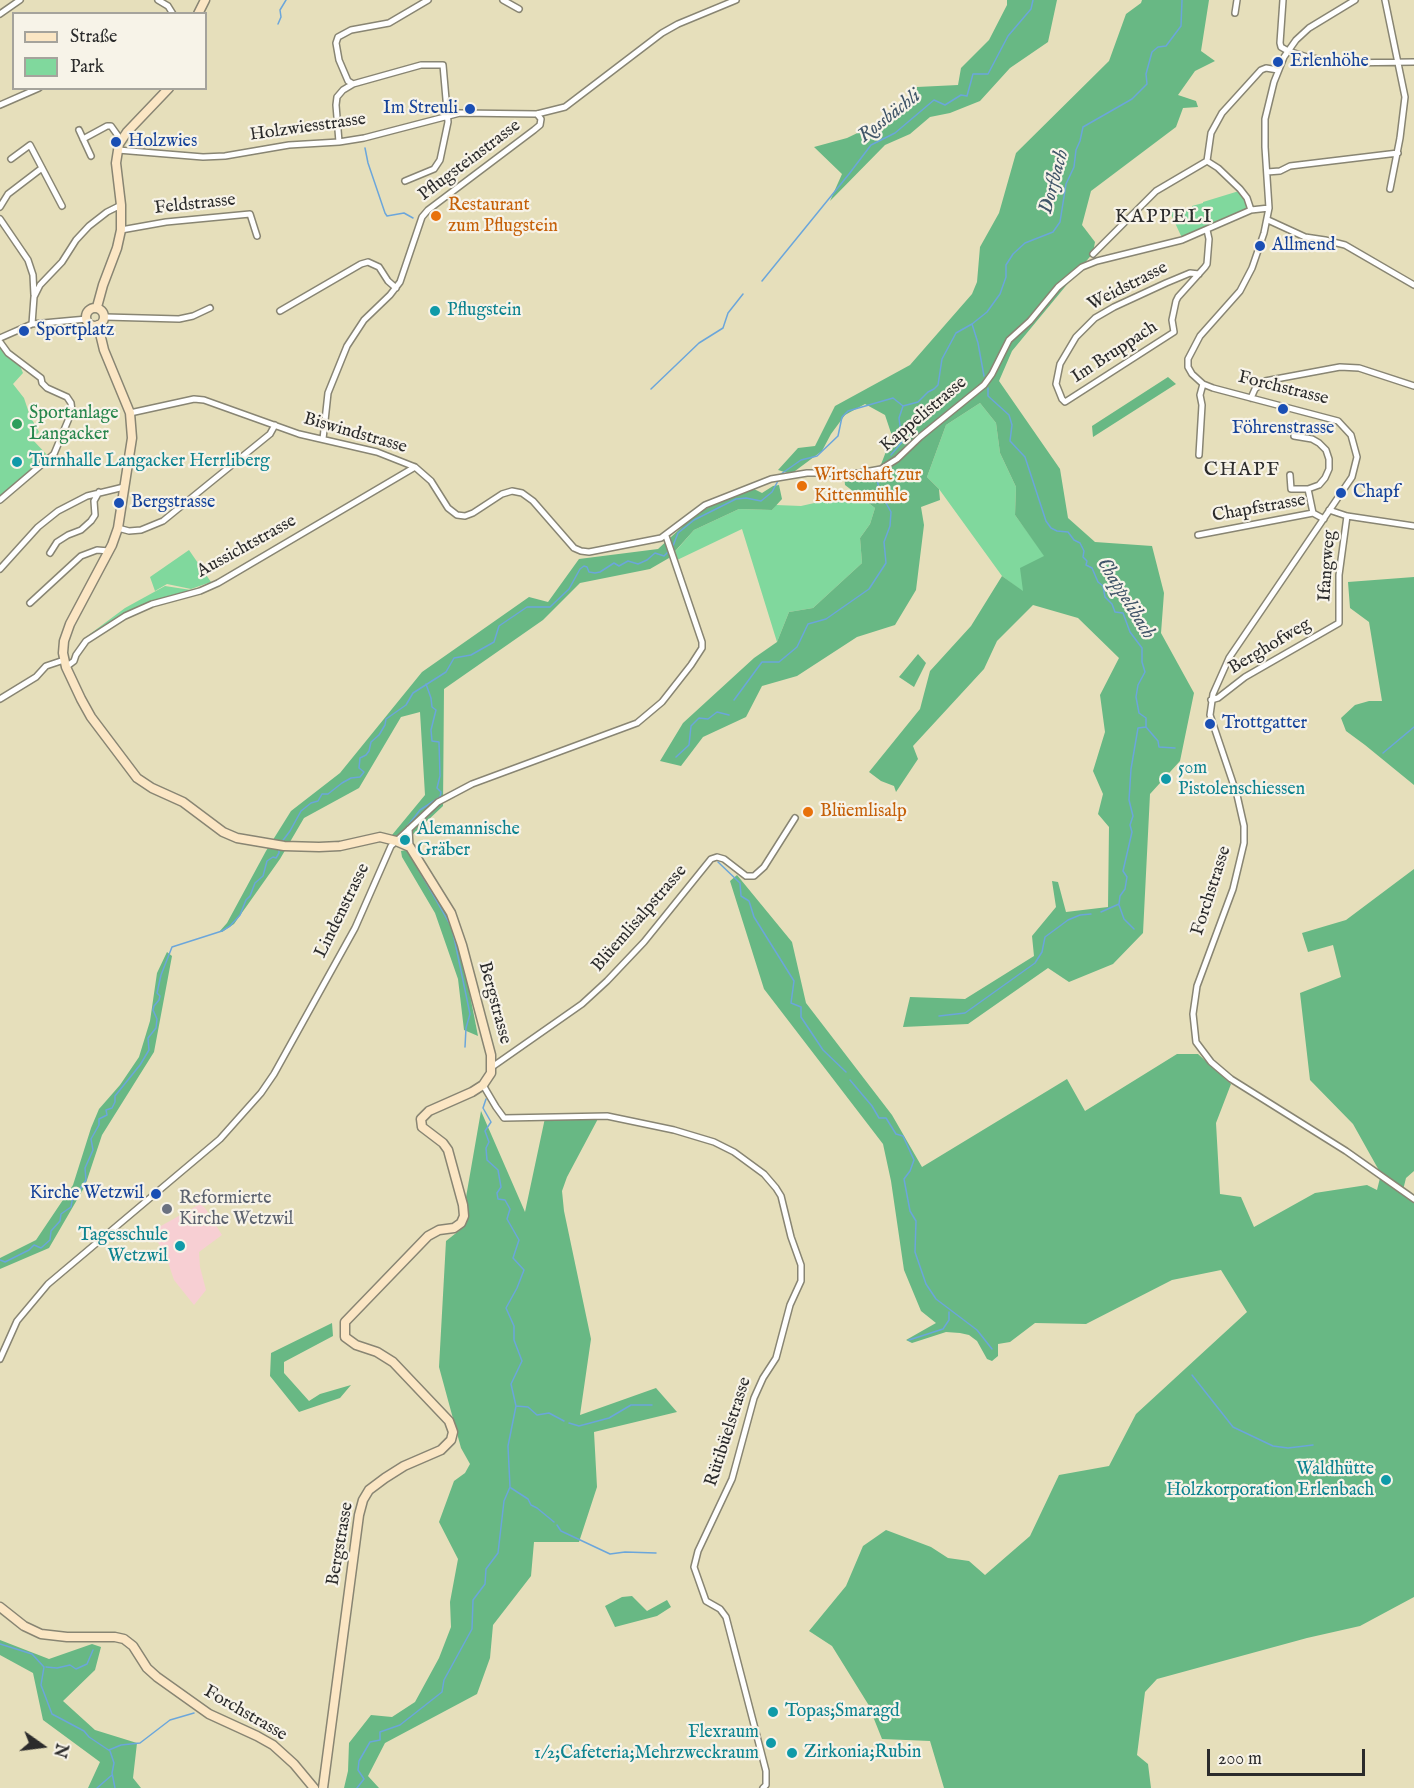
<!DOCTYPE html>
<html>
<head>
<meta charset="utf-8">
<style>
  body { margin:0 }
  #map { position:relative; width:1414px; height:1788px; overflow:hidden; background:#e6dfbb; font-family:"IM FELL English",serif }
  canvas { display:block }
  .legend { position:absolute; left:12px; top:12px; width:195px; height:78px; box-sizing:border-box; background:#f7f3e8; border:2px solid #a5a39c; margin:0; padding:8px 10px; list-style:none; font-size:18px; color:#2b2b2b }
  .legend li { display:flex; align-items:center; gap:12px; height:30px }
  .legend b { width:30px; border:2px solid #a5a39c }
  .north { position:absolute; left:12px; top:1716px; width:60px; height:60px; -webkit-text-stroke:4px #f7f3e8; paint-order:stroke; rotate:104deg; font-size:16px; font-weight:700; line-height:24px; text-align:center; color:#2b2b2b }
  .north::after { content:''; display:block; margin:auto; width:21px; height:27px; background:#2b2b2b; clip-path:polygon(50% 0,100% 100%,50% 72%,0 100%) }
  .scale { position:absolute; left:1207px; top:1749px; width:158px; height:27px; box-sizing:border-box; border:3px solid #2b2b2b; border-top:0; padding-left:8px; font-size:18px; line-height:21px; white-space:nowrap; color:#2b2b2b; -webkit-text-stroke:4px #f7f3e8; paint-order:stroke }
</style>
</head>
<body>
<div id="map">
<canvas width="1414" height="1788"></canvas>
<ul class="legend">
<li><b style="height:8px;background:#fbe6c4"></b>Straße</li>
<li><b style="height:16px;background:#80d89d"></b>Park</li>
</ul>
<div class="north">N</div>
<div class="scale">200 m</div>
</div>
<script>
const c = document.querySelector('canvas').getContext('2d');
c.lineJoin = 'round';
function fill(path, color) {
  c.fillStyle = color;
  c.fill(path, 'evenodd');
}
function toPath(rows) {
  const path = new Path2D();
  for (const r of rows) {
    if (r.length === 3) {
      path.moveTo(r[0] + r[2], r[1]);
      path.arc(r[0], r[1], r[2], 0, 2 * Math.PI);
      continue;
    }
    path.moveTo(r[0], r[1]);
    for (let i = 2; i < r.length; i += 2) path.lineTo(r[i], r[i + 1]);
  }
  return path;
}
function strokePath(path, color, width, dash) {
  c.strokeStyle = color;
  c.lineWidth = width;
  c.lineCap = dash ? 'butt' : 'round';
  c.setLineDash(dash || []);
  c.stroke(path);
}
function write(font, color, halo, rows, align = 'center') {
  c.font = font + ' "IM FELL English",serif';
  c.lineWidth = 4.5;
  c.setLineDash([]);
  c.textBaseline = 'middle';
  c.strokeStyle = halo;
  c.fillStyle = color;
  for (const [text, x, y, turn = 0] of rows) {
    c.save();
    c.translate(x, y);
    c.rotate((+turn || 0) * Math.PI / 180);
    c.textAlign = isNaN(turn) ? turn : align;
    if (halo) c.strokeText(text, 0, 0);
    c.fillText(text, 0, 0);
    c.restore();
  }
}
fill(toPath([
  [200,1204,205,1208,222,1235,199,1252,200,1267,206,1290,194,1305,174,1280,167,1259,152,1231]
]), '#f7cfd3');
fill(toPath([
  [1239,191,1245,198,1247,208,1182,238,1170,212,1192,208,1192,206,1203,203,1203,202],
  [0,348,20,366,23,373,13,384,24,398,30,416,39,432,32,439,48,456,0,496],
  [980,403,996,423,1000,453,1016,487,1015,515,1045,556,1023,592,1002,576,939,489,927,477,946,425],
  [851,490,875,508,870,524,860,538,862,563,813,608,789,612,777,642,742,529,675,561,673,554,694,530,739,509,772,510,776,505,801,506,832,499],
  [189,550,211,582,191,589,167,584,155,591,150,577],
  [209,584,196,590,163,598,137,607,82,640,125,608,165,586,191,590]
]), '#80d89d');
fill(toPath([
  [1007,0,1057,0,1048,42,1010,68,980,101,950,113,930,117,910,134,885,145,830,201,842,174,814,147,847,138,893,116,917,87,958,85,961,68,989,40,1007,5],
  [1142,0,1209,0,1201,51,1215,61,1195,71,1178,95,1196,101,1198,107,1183,108,1176,127,1091,191,1082,225,1095,242,1093,253,1012,351,999,381,1060,469,1068,518,1095,542,1152,546,1164,593,1161,633,1194,693,1180,761,1150,794,1143,933,1113,964,1069,982,1048,968,968,1024,903,1027,910,997,965,999,1034,956,1032,936,1056,907,1052,881,1058,882,1066,912,1108,907,1109,827,1098,814,1103,794,1093,771,1105,732,1100,695,1119,658,1078,618,1033,605,997,641,984,669,913,746,918,759,896,792,894,786,881,781,869,772,920,709,930,671,971,626,1002,576,1023,591,1020,568,1044,556,1015,515,1016,487,1000,453,996,423,980,403,946,425,927,477,939,489,940,500,921,507,924,525,916,590,895,625,857,637,797,676,762,686,746,717,703,737,681,766,660,761,683,723,754,658,777,642,789,612,813,608,862,563,860,538,870,524,875,508,845,485,844,472,880,467,892,436,885,415,865,404,845,415,831,434,822,451,791,474,778,470,798,448,815,446,835,406,910,365,972,294,977,282,980,247,999,213,1016,153,1109,61,1126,14,1141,3],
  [1168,377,1176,384,1093,437,1092,426],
  [779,485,782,499,772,510,739,509,694,530,669,558,650,569,580,583,543,620,444,689,443,806,407,840,392,835,425,795,420,712,401,717,359,788,304,818,280,859,234,924,222,932,219,932,227,923,266,851,291,811,340,773,422,672,529,597,548,602,579,559,658,549,696,514,717,503,754,489,762,493,773,486],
  [1414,577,1414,785,1365,745,1346,731,1341,718,1355,705,1369,701,1382,701,1369,622,1350,608,1348,582],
  [918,654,926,663,914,687,899,677],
  [411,849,442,897,459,939,478,1036,464,1030,458,979,435,913,402,857,401,851],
  [1414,869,1414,1171,1406,1178,1403,1190,1414,1199,1414,1597,1360,1626,1307,1638,1157,1679,1145,1692,1137,1755,1148,1764,1151,1788,944,1788,930,1741,882,1739,868,1704,832,1646,809,1631,846,1586,863,1546,886,1530,931,1547,948,1558,969,1561,985,1575,1030,1536,1059,1475,1109,1466,1136,1414,1247,1312,1221,1270,1172,1280,1086,1324,1035,1323,1010,1342,998,1344,998,1356,992,1361,987,1359,977,1341,969,1335,960,1333,946,1332,912,1343,906,1340,936,1323,921,1311,904,1270,891,1181,883,1144,764,989,730,881,737,875,792,942,806,1003,892,1115,922,1167,1067,1079,1085,1111,1177,1054,1198,1054,1231,1084,1216,1123,1220,1194,1241,1197,1254,1227,1315,1193,1367,1185,1377,1190,1381,1174,1353,1124,1310,1080,1300,993,1341,977,1333,945,1308,952,1302,933,1346,920],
  [167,952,172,956,154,1052,102,1135,85,1186,49,1248,0,1269,0,1258,36,1240,73,1185,91,1128,99,1109,120,1085,139,1057,150,1021,157,973],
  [481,1111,525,1212,545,1118,600,1115,567,1177,562,1191,564,1211,591,1339,580,1415,656,1388,677,1412,594,1432,597,1487,579,1542,534,1542,531,1576,493,1625,490,1658,477,1694,385,1743,368,1776,379,1788,344,1788,348,1771,349,1743,371,1715,392,1717,415,1702,439,1658,451,1627,450,1602,458,1559,439,1522,454,1481,465,1473,470,1464,461,1448,439,1367,446,1241,465,1226,465,1203],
  [332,1323,333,1336,284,1362,284,1373,309,1401,320,1394,351,1385,340,1398,299,1412,270,1376,271,1353],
  [632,1596,647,1611,667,1600,671,1607,657,1616,615,1627,605,1606,622,1597],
  [0,1640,49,1659,92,1644,101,1647,95,1670,63,1701,95,1730,137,1743,133,1778,141,1788,88,1788,100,1762,43,1720,33,1673,0,1655]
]), '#68b884');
strokePath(toPath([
  [278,24,281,17,280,10,286,0],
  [365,148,368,163,385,213,387,216,404,213,413,218],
  [762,281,849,174,871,145,895,133,934,100,945,105,961,95,967,96,973,74,988,74,1008,36,1031,9,1033,0],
  [972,324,978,343,984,376],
  [988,388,988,396,1009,415,1012,425,1010,441,1025,457,1046,521,1051,528,1057,531,1068,532,1074,540,1080,543,1084,551,1083,557,1087,561,1086,565,1092,568,1098,582,1103,586,1105,597,1112,604,1115,612,1123,613,1130,632,1142,648,1142,662,1145,672,1138,685,1136,697,1139,713,1146,718,1146,727,1138,728,1131,769,1129,800,1133,816,1130,825,1132,832,1123,871,1127,877,1125,889,1120,896,1119,904,1101,912],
  [651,389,699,343,723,328,728,313,743,294],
  [891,455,902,442,899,418,903,406],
  [781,474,801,460,817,456,838,436,842,417,848,411,893,398,903,406,918,402,928,392,934,389,938,385,942,359,956,333,972,324,987,312,1000,294,1006,277,1006,265,1013,254,1025,243,1053,232,1060,222,1066,184,1074,167,1076,150,1080,141,1083,127,1132,99,1147,84,1146,74,1152,52,1158,47,1166,46,1181,26,1182,0],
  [673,546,678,533,694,520,736,499,746,498,761,501,772,492,779,479],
  [734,700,762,662,779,662,797,647,808,624,826,619,869,589,886,563,884,542,890,526,891,512,880,492,877,480,883,471],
  [1146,727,1158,741,1159,747,1175,748],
  [1383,753,1414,727],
  [676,757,689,745,691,726,699,718,708,719,717,712,729,715],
  [406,828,420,810,440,797,441,792,437,788,440,776,439,742,432,741,431,730,436,710,432,707,431,698,426,684],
  [281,843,290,831,301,811,311,803,318,801,322,794,328,794,342,783,351,778,360,777,364,772,359,768,360,758,366,755,369,751,371,742,379,735,385,725,386,719,406,705,413,693,446,672,454,658,471,655,494,642,499,626,527,607,550,607,569,589,580,569,584,566,587,567,589,572,595,573,600,572,614,563,619,566,628,561,638,564,647,560,655,553,664,556,669,551],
  [718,862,740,883,741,896,749,901,754,917,794,981,791,1003,801,1007,801,1017,823,1050,846,1072],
  [416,865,452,928,470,1014,466,1028,465,1047],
  [1119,905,1124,919,1134,929],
  [939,1016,965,1013,1035,963,1042,952,1045,937,1068,920,1080,915,1091,914],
  [850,1080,872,1106,879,1118,886,1118,896,1134,903,1136,914,1160,910,1171,904,1179,910,1211,916,1221,915,1252,926,1284,936,1299,977,1330,992,1349],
  [0,1260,5,1262,29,1250,34,1245,41,1248,50,1240,51,1231,60,1221,61,1214,71,1207,72,1201,86,1180,85,1168,93,1150,91,1139,99,1125,99,1119,107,1115,106,1110,112,1108,115,1102,115,1096,140,1065,149,1050,148,1038,156,1028,157,1019,153,1010,154,1006,159,1000,160,996,157,993,161,975,172,947,222,931,230,926,240,915,246,900,250,896,255,883,263,876,267,861,273,857,276,858,279,853,279,847],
  [909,1340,943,1329,949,1320,949,1312],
  [1192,1375,1233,1427,1273,1446,1288,1448,1313,1445],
  [516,1406,528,1407,537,1415,549,1413,564,1421],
  [569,1423,579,1426,609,1418,631,1405,652,1405],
  [511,1488,528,1499,531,1505,537,1508,554,1522],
  [557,1525,561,1531,610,1554,625,1552,656,1553],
  [0,1644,32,1654,44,1667,41,1685,52,1714,84,1731,89,1737,110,1751,114,1763,112,1773,115,1788],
  [46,1667,57,1668,70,1665,76,1669,87,1664,93,1650],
  [109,1750,121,1745,140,1743,170,1720,194,1713],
  [97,1788,112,1775],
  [357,1788,364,1779,358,1770,359,1761,370,1742,380,1740,380,1732,400,1725,442,1692,444,1680,472,1629,473,1600,485,1584,486,1569,498,1553,504,1501,510,1487,508,1446,516,1406,511,1384,522,1361,514,1340,514,1326,506,1308,517,1288,524,1270,513,1258,519,1240,507,1219,510,1209,505,1200,498,1199,497,1193,501,1187,498,1170,487,1160,486,1148,489,1142,485,1131,491,1122,483,1108,486,1099]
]), '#6ba6db', 1.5);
const street = toPath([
  [158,0,168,6,173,14],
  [503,0,519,9],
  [1283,0,1280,43,1281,47,1288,51,1307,57,1339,63,1414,62],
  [1355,0,1309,28,1296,40,1284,57,1274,82,1265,119,1265,147,1269,208,1264,233,1252,268,1240,291,1200,336,1188,359,1188,367,1192,374,1203,384,1213,388,1338,421,1351,435,1357,457,1352,477,1229,658,1213,694,1210,715,1237,795,1244,826,1244,843,1233,889,1197,986,1193,1014,1196,1042,1211,1062,1231,1079,1346,1151,1414,1199],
  [1385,0,1405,97,1400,138,1390,189],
  [1235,13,1237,0],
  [0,14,20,0],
  [353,84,348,81,339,60,336,43,338,37,351,30,389,23,428,0],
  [0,105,39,88],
  [79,130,91,156],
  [83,139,107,126,111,126,121,140],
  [339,142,336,105,337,97,343,90,353,84,421,65,443,65,448,122,440,160,434,169,405,181],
  [118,150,203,157,225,156,289,145,339,142,364,138,460,113,537,114,565,107,662,33,678,24,736,0],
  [11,159,30,145,62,206],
  [1207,161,1211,133,1222,113,1261,70,1266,68,1278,70],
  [1207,161,1218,168,1240,189,1247,198,1251,210],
  [1267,172,1280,171,1290,166,1398,153],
  [0,207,8,194,42,168],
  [0,219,28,260,33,275,34,295],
  [1268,220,1305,237,1325,240,1345,245,1414,285],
  [121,230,166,222,250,214,257,236],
  [1093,254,1156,191,1207,161],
  [1199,274,1190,273,1166,283,1114,307,1095,318,1076,337,1060,364,1056,384,1062,399,1065,402,1174,332,1172,320,1176,301,1178,297,1205,267,1207,264,1209,239,1207,230],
  [280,311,361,264,368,262,379,267,388,281,396,288],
  [105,317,179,319,193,316,210,308],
  [32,324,34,297,40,285,62,262,76,240,89,226,107,212,121,205],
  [0,338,32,324,87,319],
  [0,342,8,353,41,378,42,383,47,388,67,397,71,403,72,411,54,454,0,500],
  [1251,398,1255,389,1265,381,1340,367,1359,368,1414,386],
  [130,413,194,399,204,400,299,434,377,452,415,467,431,481,448,508,457,515,465,516,473,513,502,494,512,491,522,493,533,501,574,548,581,551,589,552,661,538,705,505,771,479,807,473,859,473,881,469,897,459,920,437,984,385,992,374,1009,340,1030,321,1058,287,1082,267,1097,261,1182,240,1251,210,1269,208],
  [1294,436,1312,439,1319,443,1326,450,1329,459,1329,469,1325,478,1319,485,1308,489,1313,513],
  [323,439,328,393,347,346,364,320,390,295,400,282,422,217,428,210,534,130,540,125,541,119,537,114],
  [1199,455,1202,405,1200,395,1203,384],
  [1290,475,1291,489,1308,489],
  [1329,510,1347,516,1414,526],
  [118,528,129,531,141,530,163,521,270,434,275,425],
  [1198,535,1313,513,1324,519],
  [50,553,57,542,68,535,81,530,91,521,95,515,94,501,99,492],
  [0,569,38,527,58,511,87,496,124,487],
  [30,603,81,556,97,550,109,551],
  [66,667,74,661,76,655,86,641,125,616,152,604,200,591,218,583,415,467],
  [0,699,36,677,46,666,64,660],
  [1211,700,1218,698,1245,677,1339,623,1339,575,1347,516],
  [409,829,410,847],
  [492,1067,582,1004,607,981,644,942,711,859,717,857,724,859,746,876,754,876,764,867,795,818],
  [483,1085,496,1107,504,1118,607,1116,674,1130,714,1142,734,1152,764,1174,776,1188,781,1196,791,1237,801,1265,801,1281,790,1305,776,1358,763,1378,754,1398,732,1479,698,1551,694,1567,706,1601,720,1609,726,1617,766,1771,766,1785,763,1788],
  [0,1359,17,1321,48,1284,220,1139,261,1093,274,1074,355,928,391,846,438,802,472,784,637,723,662,702,691,665,702,648,702,642,666,536]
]);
const secondary = toPath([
  [198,14,205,0],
  [97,307,103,285,117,248,121,230,121,205,116,163,119,144,127,132,169,88],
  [95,317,9],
  [98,325,104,350,130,413,132,438,118,528,112,545,70,624,64,641,63,653,66,667,81,699,91,717,137,778,152,788,183,802,223,832,237,838,284,846,319,847,340,846,380,837,396,841,410,847,451,913,462,945,491,1055,491,1073,483,1085,472,1092,429,1111,421,1119,422,1127,443,1143,448,1150,463,1205,464,1216,461,1223,454,1228,439,1230,428,1236,345,1322,345,1337,356,1345,377,1352,393,1362,449,1421,453,1432,451,1440,441,1450,404,1466,385,1478,369,1490,363,1500,359,1515,323,1788],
  [0,1607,24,1626,41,1634,67,1637,115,1637,124,1639,133,1646,147,1668,157,1677,209,1714,257,1736,273,1745,294,1764,314,1788]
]);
strokePath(street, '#888573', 8);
strokePath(secondary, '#888573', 11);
strokePath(street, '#fff', 5);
strokePath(secondary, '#fbe6c4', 8);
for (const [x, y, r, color] of [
  [1278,62,6,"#1a4fb4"],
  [470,109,6,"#1a4fb4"],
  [116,142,6,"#1a4fb4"],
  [436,216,6,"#e8710a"],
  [1260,246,6,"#1a4fb4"],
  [435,311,6,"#0f9aa8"],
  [24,331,6,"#1a4fb4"],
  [1283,409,6,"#1a4fb4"],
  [17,424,6,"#2e9e5b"],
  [17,462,6,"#0f9aa8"],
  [802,486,6,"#e8710a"],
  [1341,493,6,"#1a4fb4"],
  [119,503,6,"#1a4fb4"],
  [1210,724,6,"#1a4fb4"],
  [1166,779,6,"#0f9aa8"],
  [808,812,6,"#e8710a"],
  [405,840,6,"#0f9aa8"],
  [156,1194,6,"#1a4fb4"],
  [167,1209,6,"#6b7280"],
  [180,1246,6,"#0f9aa8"],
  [1386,1480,6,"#0f9aa8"],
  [773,1712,6,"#0f9aa8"],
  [771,1743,6,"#0f9aa8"],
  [792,1753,6,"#0f9aa8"]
]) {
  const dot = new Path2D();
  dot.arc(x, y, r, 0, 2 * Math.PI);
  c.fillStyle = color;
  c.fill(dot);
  strokePath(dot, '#f7f3e8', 2);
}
write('18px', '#164399', '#f7f3e8', [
  ["Erlenhöhe",1290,62],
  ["Im Streuli",458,109,"right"],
  ["Holzwies",128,142],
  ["Allmend",1272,246],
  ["Sportplatz",36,331],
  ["Föhrenstrasse",1283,429,"center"],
  ["Chapf",1353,493],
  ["Bergstrasse",131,503],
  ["Trottgatter",1222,724],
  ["Kirche Wetzwil",144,1194,"right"]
], 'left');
write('18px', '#2b2b2b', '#f7f3e8', [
  ["Holzwiesstrasse",308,128,-8],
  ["Pflugsteinstrasse",470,161,-37],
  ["Feldstrasse",195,205,-6],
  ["Weidstrasse",1128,287,-27],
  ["Im Bruppach",1115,353,-33],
  ["Forchstrasse",1283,389,14],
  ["Kappelistrasse",924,415,-40],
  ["Biswindstrasse",355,434,16],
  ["Chapfstrasse",1259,509,-10],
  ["Aussichtstrasse",247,547,-29],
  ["Ifangweg",1328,566,-86],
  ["Berghofweg",1270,647,-31],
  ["Forchstrasse",1212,891,-72],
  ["Lindenstrasse",343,911,-64],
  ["Blüemlisalpstrasse",640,919,-49],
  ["Bergstrasse",494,1003,75],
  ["Rütibüelstrasse",729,1432,-72],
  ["Bergstrasse",341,1544,-80],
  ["Forchstrasse",245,1714,30]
]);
write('18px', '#c56008', '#f7f3e8', [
  ["Restaurant",448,206],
  ["zum Pflugstein",448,227],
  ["Wirtschaft zur",814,476],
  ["Kittenmühle",814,497],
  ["Blüemlisalp",820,812]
], 'left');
write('18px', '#0d838f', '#f7f3e8', [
  ["Pflugstein",447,311],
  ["Turnhalle Langacker Herrliberg",29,462],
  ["50m",1178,769],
  ["Pistolenschiessen",1178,790],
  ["Alemannische",417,830],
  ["Gräber",417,851],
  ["Tagesschule",168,1236,"right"],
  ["Wetzwil",168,1257,"right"],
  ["Waldhütte",1374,1470,"right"],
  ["Holzkorporation Erlenbach",1374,1491,"right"],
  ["Topas;Smaragd",785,1712],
  ["Flexraum",759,1733,"right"],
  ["1/2;Cafeteria;Mehrzweckraum",759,1754,"right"],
  ["Zirkonia;Rubin",804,1753]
], 'left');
write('18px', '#27864d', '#f7f3e8', [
  ["Sportanlage",29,414],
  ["Langacker",29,435]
], 'left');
write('18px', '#5b616d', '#f7f3e8', [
  ["Reformierte",179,1199],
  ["Kirche Wetzwil",179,1220]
], 'left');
write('italic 20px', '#415669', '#f7f3e8', [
  ["Rossbächli",890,117,-38],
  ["Dorfbach",1055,182,-75],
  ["Chappelibach",1125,599,58]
]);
c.letterSpacing = '1.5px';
write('20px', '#2b2b2b', '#f7f3e8', [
  ["KAPPELI",1164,218],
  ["CHAPF",1242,471]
]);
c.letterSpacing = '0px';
</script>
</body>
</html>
